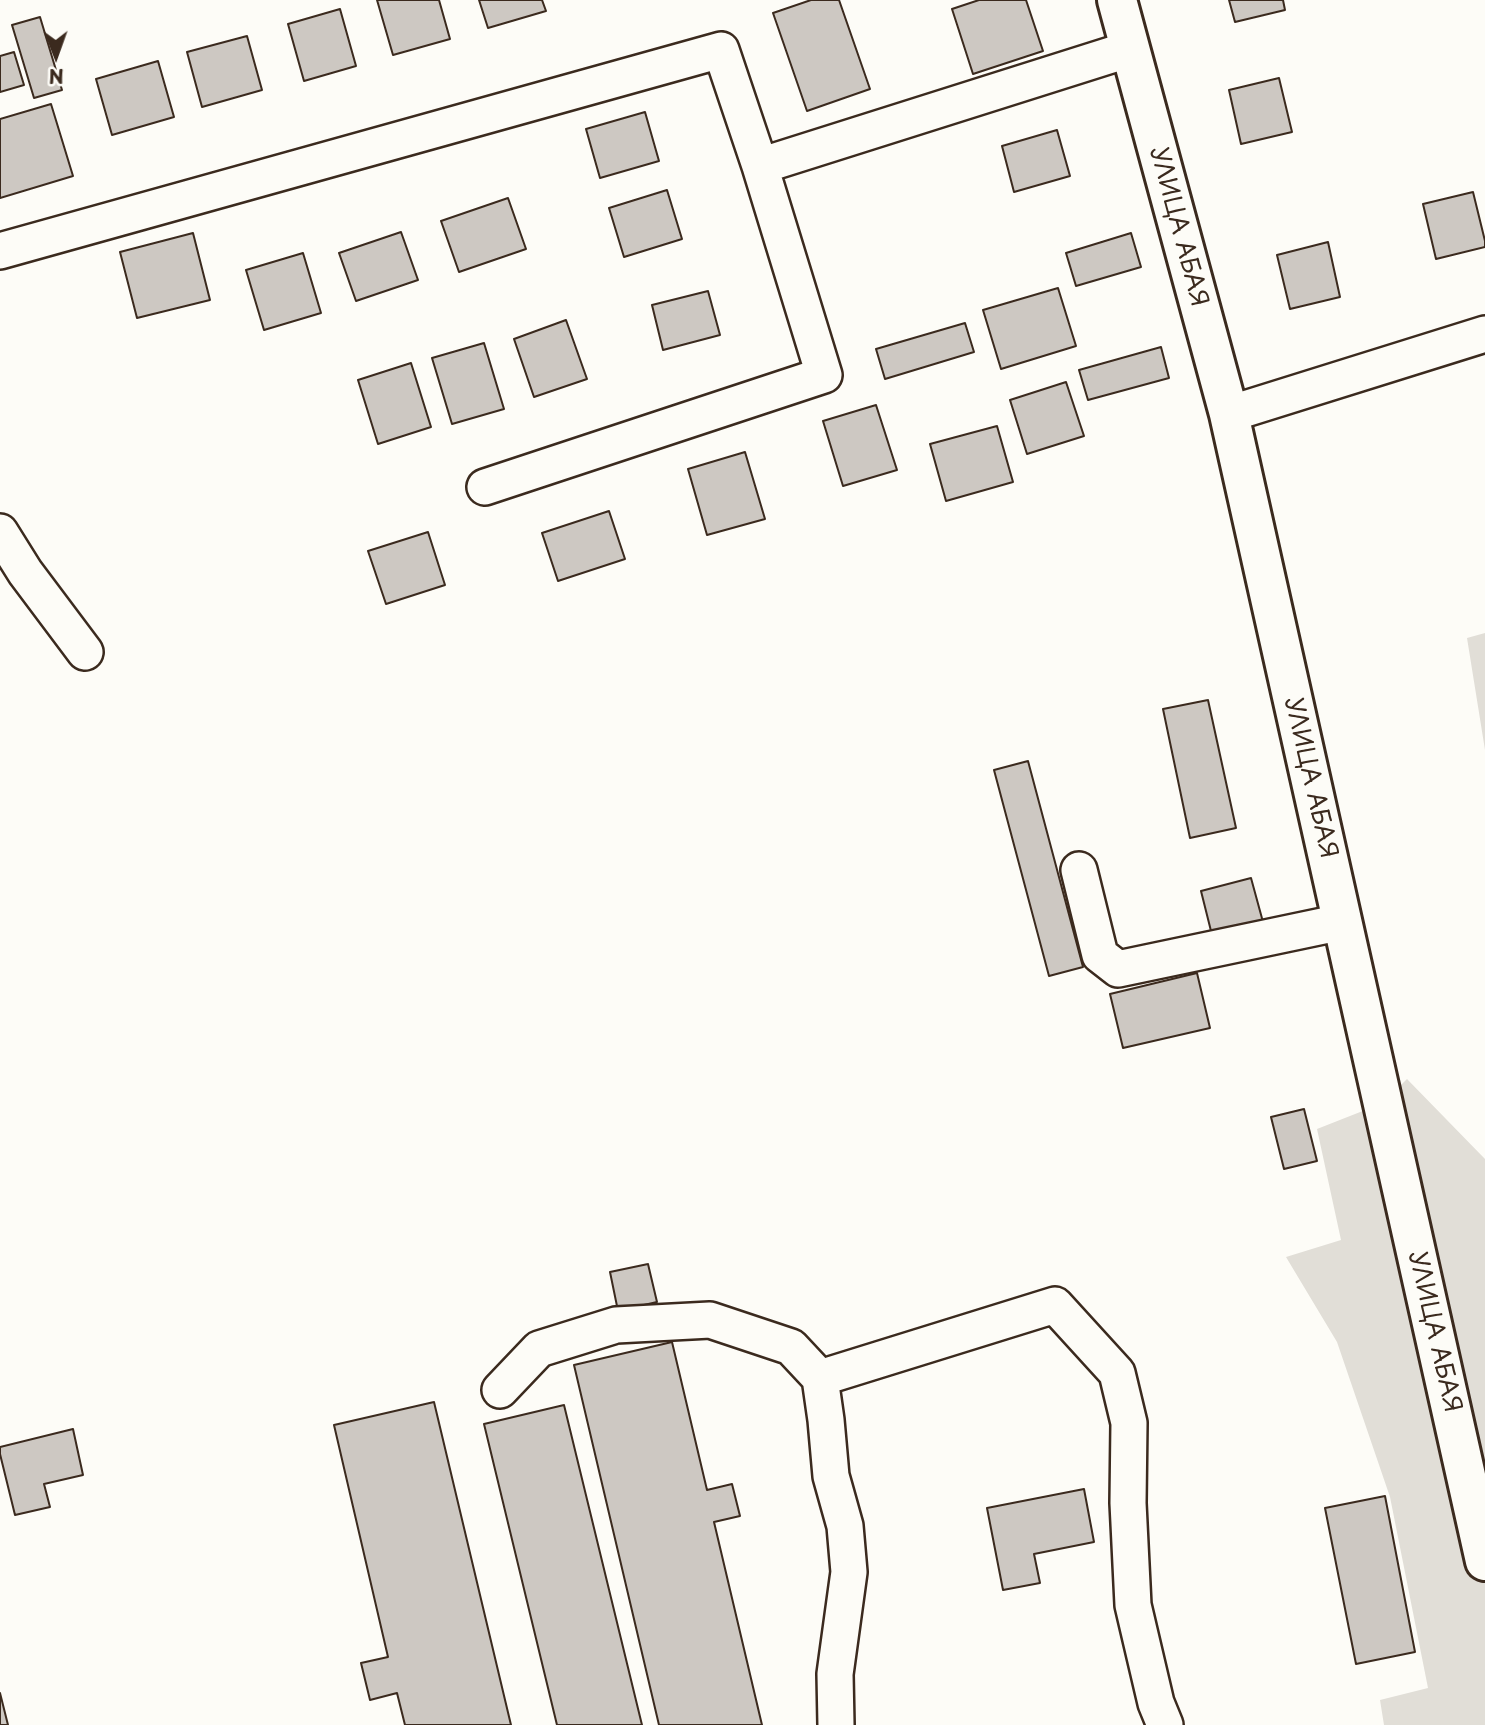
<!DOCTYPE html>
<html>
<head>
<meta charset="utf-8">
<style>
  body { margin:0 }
  #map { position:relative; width:1485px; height:1725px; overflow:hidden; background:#fdfcf7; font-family:"Playpen Sans",sans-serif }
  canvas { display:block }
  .north { position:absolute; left:21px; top:21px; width:70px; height:70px; -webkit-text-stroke:5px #fdfcf7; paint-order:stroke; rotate:179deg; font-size:19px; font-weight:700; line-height:28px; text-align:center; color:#3b2a1e }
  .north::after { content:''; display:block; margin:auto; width:24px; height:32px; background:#3b2a1e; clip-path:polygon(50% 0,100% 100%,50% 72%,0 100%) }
</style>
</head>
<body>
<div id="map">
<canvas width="1485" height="1725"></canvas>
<div class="north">N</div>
</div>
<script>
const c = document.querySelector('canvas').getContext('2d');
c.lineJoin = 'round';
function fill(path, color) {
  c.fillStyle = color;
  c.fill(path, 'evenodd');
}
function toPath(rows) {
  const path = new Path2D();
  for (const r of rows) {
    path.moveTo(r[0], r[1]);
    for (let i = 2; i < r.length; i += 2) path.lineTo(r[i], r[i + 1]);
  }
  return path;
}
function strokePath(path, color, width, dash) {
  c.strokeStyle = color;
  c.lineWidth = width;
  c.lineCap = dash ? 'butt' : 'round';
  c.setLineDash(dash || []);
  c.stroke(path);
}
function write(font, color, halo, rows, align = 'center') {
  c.font = font + ' "Playpen Sans",sans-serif';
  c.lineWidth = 5;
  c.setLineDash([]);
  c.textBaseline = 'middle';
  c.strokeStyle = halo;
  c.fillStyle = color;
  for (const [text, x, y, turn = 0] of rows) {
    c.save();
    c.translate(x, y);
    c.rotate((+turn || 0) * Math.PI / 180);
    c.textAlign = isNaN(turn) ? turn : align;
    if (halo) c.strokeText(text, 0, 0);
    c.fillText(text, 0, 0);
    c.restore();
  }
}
fill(toPath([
  [1485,633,1485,750,1467,638],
  [1407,1079,1485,1159,1485,1725,1384,1725,1380,1700,1428,1688,1390,1497,1337,1342,1286,1257,1341,1240,1317,1129,1383,1103]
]), '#e1ded7');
const building = toPath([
  [377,0,439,0,450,39,393,55,377,0],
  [479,0,542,0,546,11,488,28,479,0],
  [811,0,839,0,870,89,807,111,773,13,811,0],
  [979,0,1026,0,1043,51,973,74,952,9,979,0],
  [1229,0,1283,0,1285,10,1235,22,1229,0],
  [340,9,356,66,304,81,288,24,340,9],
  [40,17,62,90,34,98,12,25,40,17],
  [247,36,262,90,202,107,187,52,247,36],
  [14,52,24,85,0,92,0,56,14,52],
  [158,61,174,117,112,135,96,79,158,61],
  [1279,78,1292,132,1241,144,1229,90,1279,78],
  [51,104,73,176,0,198,0,119,51,104],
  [645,112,659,161,600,178,586,129,645,112],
  [1057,130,1070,176,1014,192,1002,146,1057,130],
  [667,190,682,239,624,257,609,208,667,190],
  [1473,192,1485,241,1485,247,1436,259,1423,204,1473,192],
  [508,198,526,249,459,272,441,221,508,198],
  [401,232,418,280,356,301,339,253,401,232],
  [193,233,210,300,137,318,120,252,193,233],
  [1131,233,1141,267,1076,286,1066,253,1131,233],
  [1328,242,1340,297,1290,309,1277,255,1328,242],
  [303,253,321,313,264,330,246,270,303,253],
  [1058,288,1076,346,1001,369,983,310,1058,288],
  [708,291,720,335,663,350,652,305,708,291],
  [566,320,587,379,534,397,514,339,566,320],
  [965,323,974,352,885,379,876,349,965,323],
  [484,343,504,409,452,424,432,358,484,343],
  [1161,347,1169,378,1088,400,1079,370,1161,347],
  [411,363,431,427,378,444,358,380,411,363],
  [1066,382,1084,436,1027,454,1010,400,1066,382],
  [876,405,897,470,843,486,823,421,876,405],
  [997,426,1013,482,946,501,930,444,997,426],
  [745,452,765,519,707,535,688,469,745,452],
  [609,511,625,559,558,581,542,533,609,511],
  [428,532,445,585,386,604,368,551,428,532],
  [1208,700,1236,828,1190,838,1163,709,1208,700],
  [1028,761,1083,967,1049,976,994,770,1028,761],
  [1251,878,1263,922,1212,935,1201,891,1251,878],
  [1197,973,1210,1028,1123,1048,1110,994,1197,973],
  [1304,1109,1317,1161,1284,1169,1271,1117,1304,1109],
  [648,1264,657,1302,618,1311,610,1272,648,1264],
  [672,1342,707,1490,732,1484,740,1516,714,1522,762,1725,659,1725,574,1365,672,1342],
  [434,1402,511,1725,405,1725,397,1693,370,1700,361,1663,388,1657,334,1425,434,1402],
  [564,1405,642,1725,557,1725,484,1424,564,1405],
  [73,1429,83,1475,44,1484,50,1507,15,1515,0,1454,0,1447,73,1429],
  [1084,1489,1094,1542,1034,1554,1040,1583,1003,1590,987,1508,1084,1489],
  [1385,1496,1415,1652,1356,1664,1325,1508,1385,1496],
  [0,1693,8,1725,0,1725,0,1693]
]);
fill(building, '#cdc8c2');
strokePath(building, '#3b2a1e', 2);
const minor = toPath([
  [760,166,1130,49],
  [0,251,721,50,760,166,824,375,485,487],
  [1229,414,1485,334],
  [0,532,25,572,85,652],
  [1079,870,1100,955,1118,969,1342,922],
  [820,1378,1055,1305,1117,1373,1129,1423,1128,1503,1133,1605,1156,1703,1165,1725],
  [500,1390,539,1349,616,1325,710,1320,791,1347,820,1378,826,1420,831,1476,845,1526,849,1572,835,1674,836,1725]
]);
const major = toPath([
  [1117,0,1229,414,1485,1561]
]);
strokePath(minor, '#3b2a1e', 40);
strokePath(major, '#3b2a1e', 44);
strokePath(minor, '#fdfcf7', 35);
strokePath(major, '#fdfcf7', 38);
write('24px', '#3b2a1e', '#fdfcf7', [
  ["УЛИЦА АБАЯ",1178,227,75],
  ["УЛИЦА АБАЯ",1310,778,77],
  ["УЛИЦА АБАЯ",1434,1332,77]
]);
</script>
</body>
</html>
